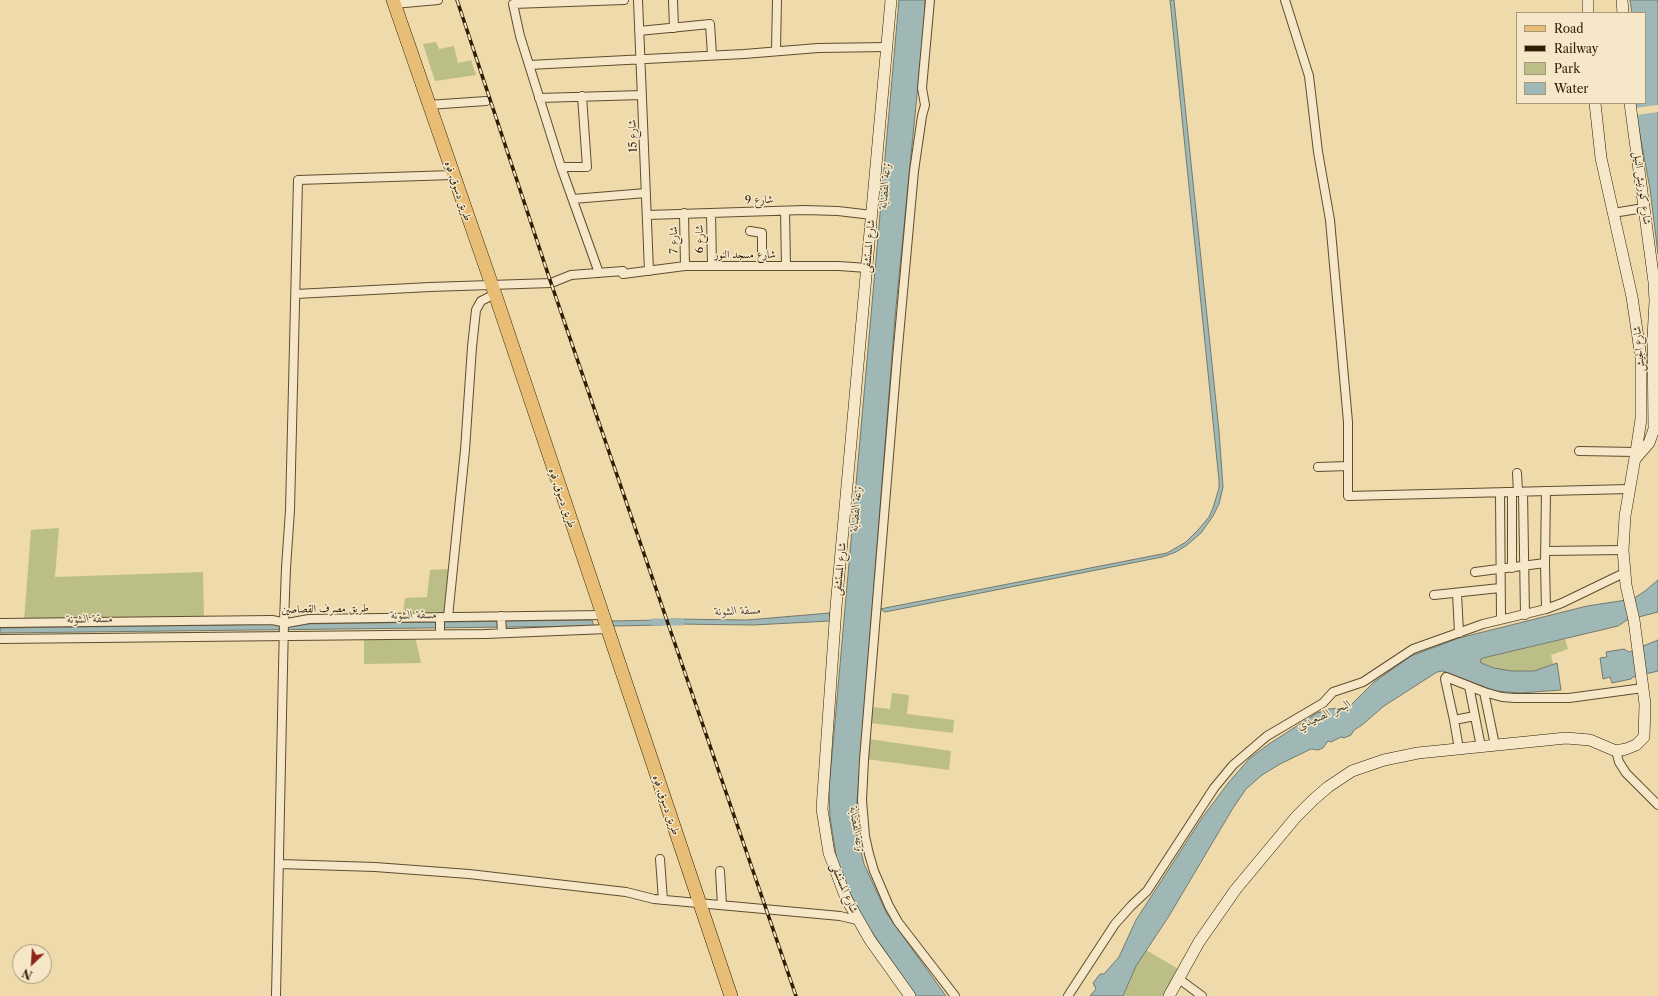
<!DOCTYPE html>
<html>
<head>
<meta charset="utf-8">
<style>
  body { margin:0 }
  #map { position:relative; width:1658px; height:996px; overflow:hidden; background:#efdaab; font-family:"Libre Caslon Text",serif }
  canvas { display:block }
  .legend { position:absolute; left:1516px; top:12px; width:130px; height:92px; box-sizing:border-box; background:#f5e7c8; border:1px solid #a6977a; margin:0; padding:5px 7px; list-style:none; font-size:12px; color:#2f1e04 }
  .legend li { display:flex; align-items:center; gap:8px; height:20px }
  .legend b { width:20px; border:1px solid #a6977a }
  .north { position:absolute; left:12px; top:944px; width:40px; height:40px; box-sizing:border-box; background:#f5e7c8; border:1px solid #a6977a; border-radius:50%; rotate:205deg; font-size:11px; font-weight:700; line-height:16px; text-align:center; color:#2f1e04 }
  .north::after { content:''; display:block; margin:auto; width:14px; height:18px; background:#8f2418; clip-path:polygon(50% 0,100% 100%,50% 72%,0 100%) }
</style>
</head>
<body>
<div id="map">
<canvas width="1658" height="996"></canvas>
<ul class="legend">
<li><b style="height:5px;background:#e8bd76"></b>Road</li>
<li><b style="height:5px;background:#2f1e04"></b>Railway</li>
<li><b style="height:11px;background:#bcbe87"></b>Park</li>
<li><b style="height:11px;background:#9fb8b5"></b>Water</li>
</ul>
<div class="north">N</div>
</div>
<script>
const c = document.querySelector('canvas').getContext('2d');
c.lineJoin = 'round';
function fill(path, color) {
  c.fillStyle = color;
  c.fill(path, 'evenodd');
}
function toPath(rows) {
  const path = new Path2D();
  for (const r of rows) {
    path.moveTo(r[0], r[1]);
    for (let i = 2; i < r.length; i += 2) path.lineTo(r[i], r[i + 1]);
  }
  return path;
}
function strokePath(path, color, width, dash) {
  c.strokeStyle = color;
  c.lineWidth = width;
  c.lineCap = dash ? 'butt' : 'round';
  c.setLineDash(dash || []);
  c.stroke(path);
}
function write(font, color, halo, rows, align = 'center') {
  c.font = font + ' "Libre Caslon Text",Amiri,serif';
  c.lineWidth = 3;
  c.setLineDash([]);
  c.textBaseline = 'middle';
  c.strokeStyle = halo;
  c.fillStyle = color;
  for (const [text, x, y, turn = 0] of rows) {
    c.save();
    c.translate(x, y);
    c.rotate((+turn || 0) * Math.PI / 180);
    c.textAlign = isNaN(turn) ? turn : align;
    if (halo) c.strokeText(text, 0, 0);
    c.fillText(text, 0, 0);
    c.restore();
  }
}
fill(toPath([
  [436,42,439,49,454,46,458,63,471,60,476,75,435,81,423,44],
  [59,528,55,577,203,572,204,619,24,621,31,530],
  [449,569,445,615,403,615,405,598,427,597,430,570],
  [415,636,421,663,364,664,364,637],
  [1565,639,1568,649,1551,655,1553,664,1534,671,1512,671,1494,668,1481,663,1480,660,1483,658],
  [892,693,909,695,907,714,954,720,953,733,870,723,872,707,890,709],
  [869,739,951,751,949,770,866,759],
  [1146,950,1180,970,1164,996,1125,996,1124,995,1136,966]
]), '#bcbe87');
const water = toPath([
  [899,0,925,0,924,24,895,317,855,827,864,864,887,914,946,996,916,996,863,919,847,887,837,861,830,817,829,789,899,0],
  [1170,0,1174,0,1219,431,1223,487,1219,504,1213,516,1201,533,1187,545,1176,552,1162,557,885,612,880,609,1167,553,1186,542,1198,530,1209,517,1213,508,1219,488,1219,480,1170,0],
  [1630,0,1658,0,1658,254,1650,189,1635,108,1636,103,1645,103,1645,13,1632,13,1630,0],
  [1658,580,1658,612,1627,620,1618,626,1483,658,1480,660,1481,663,1494,668,1512,671,1534,671,1557,663,1561,690,1520,693,1495,691,1443,671,1437,672,1384,706,1362,725,1354,730,1351,735,1344,738,1341,737,1331,742,1328,741,1323,748,1318,750,1311,749,1280,764,1262,775,1246,789,1233,808,1169,916,1136,966,1123,996,1090,996,1096,989,1093,983,1100,974,1104,974,1119,957,1136,920,1202,818,1229,782,1250,758,1269,744,1317,713,1329,709,1349,707,1374,682,1411,656,1459,638,1587,606,1633,599,1645,591,1658,580],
  [830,613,830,621,753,625,677,624,672,624,671,619,747,620,830,613],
  [592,620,594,626,0,633,0,628,592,620],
  [660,620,662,625,613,626,612,621,660,620],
  [1658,640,1658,671,1633,677,1631,679,1612,683,1610,677,1603,679,1600,658,1607,657,1606,652,1624,649,1629,652,1658,640]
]);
fill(water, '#9fb8b5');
strokePath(water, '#727a6e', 1);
fill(toPath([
  [1658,105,1658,112,1636,115,1635,108]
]), '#efdaab');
strokePath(toPath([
  [653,622,681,622]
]), '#9fb8b5', 7);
const street = toPath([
  [638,0,649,271],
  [673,0,674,28],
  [930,0,922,88,925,105,922,116,914,171,897,358,864,760,862,800,865,836,869,854,874,871,889,906,898,922,955,996],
  [1285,0,1309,76,1318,152,1330,220,1348,422,1348,496,1629,489],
  [394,4,438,0],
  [639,31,710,24,712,55],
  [776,50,777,0],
  [529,65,744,54,818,48,887,47],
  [539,98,642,95],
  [428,105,486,101],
  [561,167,587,167,582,96],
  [573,199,646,193],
  [785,211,786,266],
  [684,213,685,266],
  [711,213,712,266],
  [1613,213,1644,208],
  [647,215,804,210,838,211,872,215],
  [750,231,762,233,762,266],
  [599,273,561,167,520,36,513,4,624,0],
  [623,274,685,266,839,266,867,268],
  [296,294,430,287,551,283,571,275,623,271],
  [1579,451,1636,452],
  [1318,467,1347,466],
  [1517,473,1518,492],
  [1512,492,1512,568],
  [1523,492,1525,615],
  [1500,493,1501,619],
  [1545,551,1623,550],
  [1545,563,1546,609],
  [1475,572,1545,563,1546,491],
  [1457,593,1459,633],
  [1434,595,1500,588],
  [501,616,502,633],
  [448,617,465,450,472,347,476,310,481,301,495,294],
  [0,623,272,620,287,623,309,619,602,615],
  [440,634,440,617],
  [0,639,485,634,607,629],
  [1469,686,1481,747],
  [1484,692,1495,745],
  [1454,720,1475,716],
  [1459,749,1454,720,1445,679,1446,677,1484,692,1502,697,1515,698,1569,698,1643,688],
  [1616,751,1619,762,1626,773,1658,805],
  [660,859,663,900],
  [280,864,375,867,469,874,626,892,654,899,840,916,857,920],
  [720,871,722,905],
  [1179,979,1202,996],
  [276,996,284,622,286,568,290,510,298,180,453,175],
  [1068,996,1115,924,1131,906,1147,891,1214,788,1233,765,1267,736,1323,703,1333,692,1363,682,1413,649,1483,624,1546,609,1562,603,1624,573]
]);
const secondary = toPath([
  [891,0,836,607,822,809,829,853,846,898,870,940,910,996],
  [1622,0,1623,13],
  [1588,13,1588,0],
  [1630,103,1654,282,1655,301,1653,337,1654,429,1649,443,1635,459],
  [1169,996,1199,942,1236,889,1296,817,1313,800,1328,787,1352,771,1384,760,1418,753,1566,738,1590,740,1616,751,1626,749,1636,745,1644,737,1645,704,1634,620,1626,585,1623,550,1625,516,1636,452,1641,419,1641,358,1632,297,1601,158,1595,103]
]);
const primary = toPath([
  [393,0,495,294,731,996]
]);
strokePath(street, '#5f4d2e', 10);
strokePath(secondary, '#2f1e04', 12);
strokePath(primary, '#2f1e04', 14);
strokePath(street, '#f5e7c8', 8);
strokePath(secondary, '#f5e7c8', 11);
strokePath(primary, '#e8bd76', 13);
const rail = toPath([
  [457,0,551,283,796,996]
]);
strokePath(rail, '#2f1e04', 3.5);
strokePath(rail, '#f5e7c8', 2, [6]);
write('11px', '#2f1e04', '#f5e7c8', [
  ["شارع 15",633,136,-92],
  ["شارع كورنيش النيل",1642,188,82],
  ["طريق دسوق, فوه",458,191,71],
  ["شارع 9",759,200,-2],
  ["شارع 6",700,239,-90],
  ["شارع 7",674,240,-91],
  ["شارع المستشفى",869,246,-85],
  ["شارع مسجد النور",745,255],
  ["شارع الجيش",1639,349,-95],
  ["طريق دسوق, فوه",562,498,71],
  ["شارع المستشفى",840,569,-84],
  ["طريق مصرف القصاصين",325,609,-1],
  ["طريق دسوق, فوه",666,805,71],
  ["شارع المستشفى",844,888,67]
]);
write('italic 12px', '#514c39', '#f5e7c8', [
  ["ترعة القضابة",885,185,-85],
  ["ترعة القضابة",856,508,-85],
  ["مسقة الشونة",738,611,-2],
  ["مسقة الشونة",414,615,-1],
  ["مسقة الشونة",90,619,-1],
  ["البحر الصعيدي",1324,715,-24],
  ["ترعة القضابة",857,830,81]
]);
</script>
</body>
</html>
